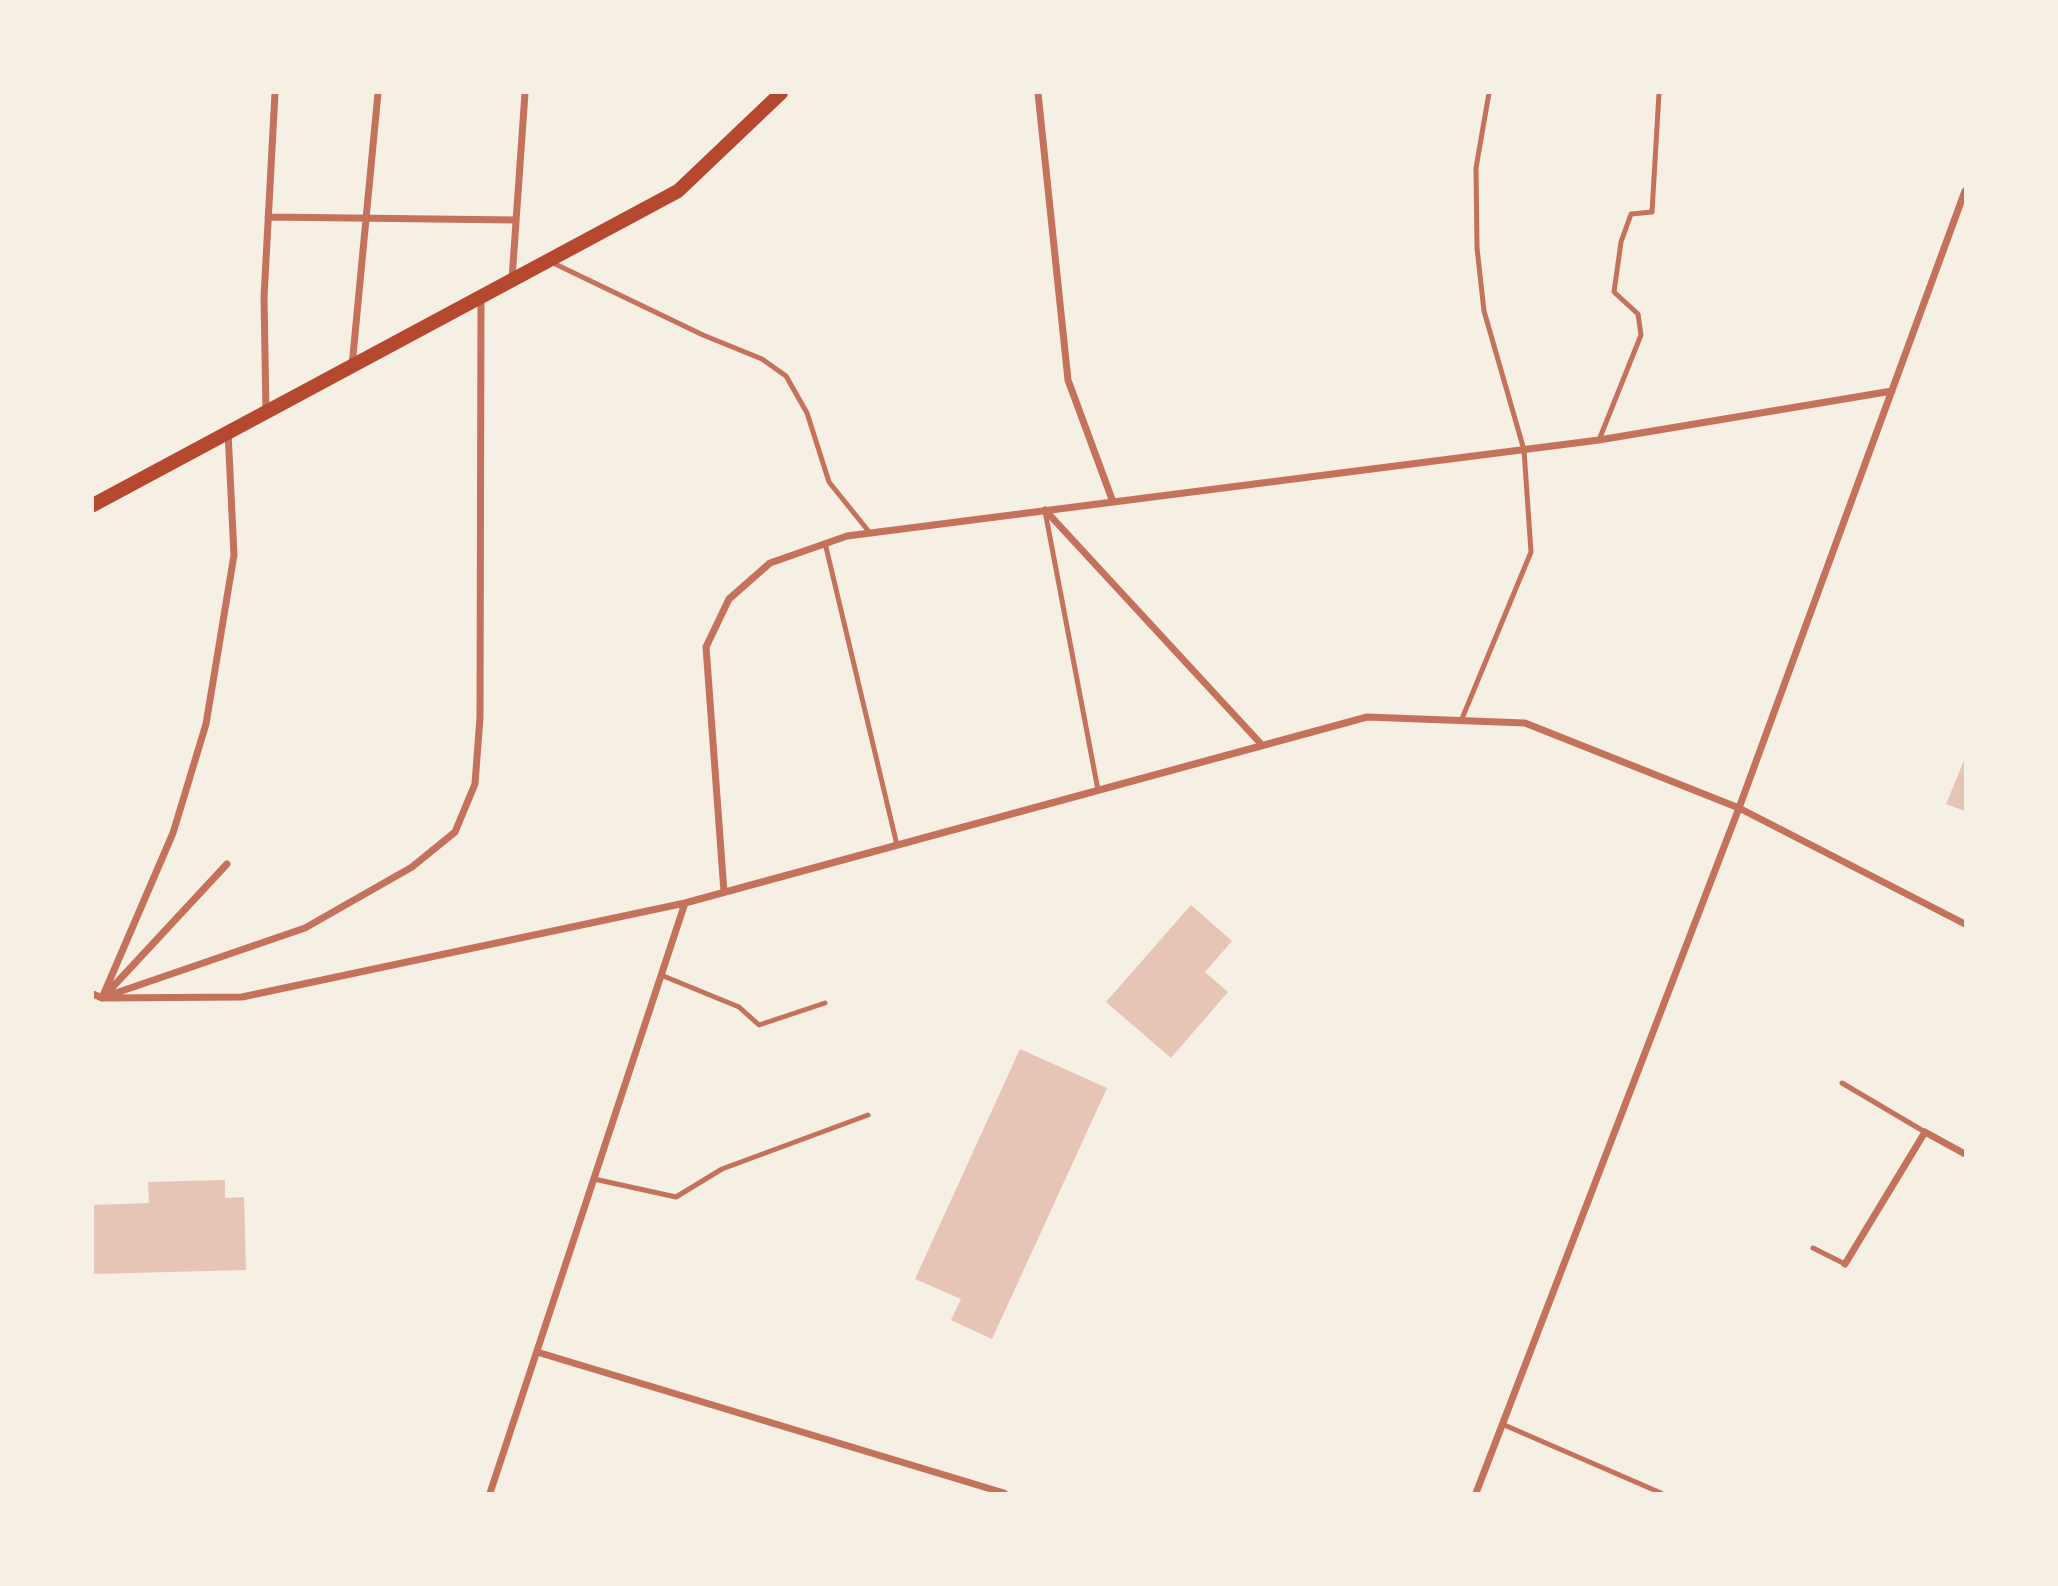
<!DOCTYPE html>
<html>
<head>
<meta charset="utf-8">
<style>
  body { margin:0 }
  #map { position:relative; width:2058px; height:1586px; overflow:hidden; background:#f6efe4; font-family:"Alegreya Sans",sans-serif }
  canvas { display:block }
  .frame { position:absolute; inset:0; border:94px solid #f6efe4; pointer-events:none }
</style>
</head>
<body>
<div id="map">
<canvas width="2058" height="1586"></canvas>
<div class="frame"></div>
</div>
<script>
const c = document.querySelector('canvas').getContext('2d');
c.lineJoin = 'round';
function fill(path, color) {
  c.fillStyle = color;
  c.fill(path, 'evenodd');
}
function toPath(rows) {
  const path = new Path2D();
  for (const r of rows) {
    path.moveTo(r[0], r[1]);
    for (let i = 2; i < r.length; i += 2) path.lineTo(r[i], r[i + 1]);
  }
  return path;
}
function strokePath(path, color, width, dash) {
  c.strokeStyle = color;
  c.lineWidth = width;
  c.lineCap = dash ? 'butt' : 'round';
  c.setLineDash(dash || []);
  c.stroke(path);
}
fill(toPath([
  [1965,758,1965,811,1946,804],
  [1191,905,1232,941,1205,972,1228,992,1171,1058,1106,1002],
  [1020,1049,1107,1088,992,1339,951,1320,961,1299,915,1279],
  [225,1180,225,1198,244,1197,246,1270,93,1274,93,1205,149,1203,148,1182]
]), '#e6c5b7');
strokePath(toPath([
  [551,262,703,335,762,359,786,376,807,413,829,482,870,533],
  [1599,440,1641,335,1638,314,1614,292,1621,242,1631,214,1652,212,1659,93],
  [1045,511,1098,790],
  [825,543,897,845],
  [1461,721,1531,552,1524,450,1484,311,1477,248,1476,168,1489,93],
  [661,975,739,1007,759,1025,825,1003],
  [1842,1083,1925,1132],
  [594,1179,676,1197,722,1169,868,1115],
  [1813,1248,1845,1264],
  [1502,1424,1661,1493]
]), '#c5725c', 5);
strokePath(toPath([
  [1038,93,1068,380,1113,502],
  [268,217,516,220],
  [512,279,525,93],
  [352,366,378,93],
  [266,412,264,297,275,93],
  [1045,510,1262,745],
  [724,892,706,647,729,599,770,563,847,536,1599,440,1892,391],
  [108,992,227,864],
  [93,994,102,998,242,997,685,903,1367,717,1525,723,1739,808,1965,924],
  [110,995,305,928,412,867,455,832,475,784,480,717,481,297],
  [102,998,173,833,206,724,234,555,228,432],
  [1845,1264,1925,1132,1965,1154],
  [537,1352,1004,1493],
  [490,1493,685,903],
  [1476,1493,1739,808,1965,191]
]), '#c5725c', 7);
strokePath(toPath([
  [93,505,678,191,781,93]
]), '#b5482f', 14);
</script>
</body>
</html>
